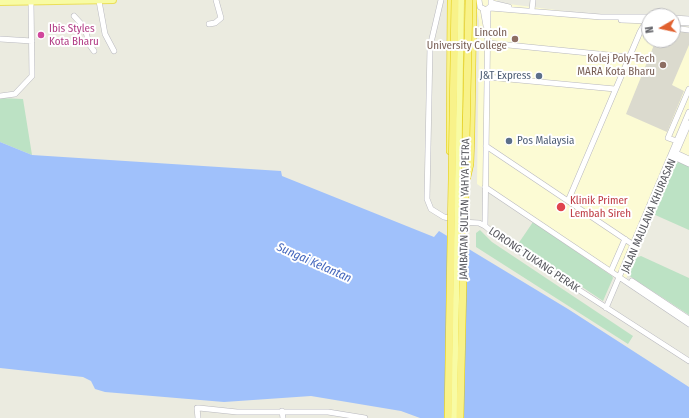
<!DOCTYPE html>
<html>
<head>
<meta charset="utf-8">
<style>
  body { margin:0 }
  #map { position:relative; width:689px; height:418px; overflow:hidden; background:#ebebe0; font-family:"Fira Sans Condensed",sans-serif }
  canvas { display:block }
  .north { position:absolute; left:641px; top:8px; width:40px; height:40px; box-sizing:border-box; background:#fff; border:1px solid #bdbdbf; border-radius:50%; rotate:261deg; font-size:11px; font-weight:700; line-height:16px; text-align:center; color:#595a60 }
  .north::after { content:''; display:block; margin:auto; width:14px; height:18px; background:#e1612f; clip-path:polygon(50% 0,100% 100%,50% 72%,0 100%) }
</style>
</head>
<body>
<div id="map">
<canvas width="689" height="418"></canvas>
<div class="north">N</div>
</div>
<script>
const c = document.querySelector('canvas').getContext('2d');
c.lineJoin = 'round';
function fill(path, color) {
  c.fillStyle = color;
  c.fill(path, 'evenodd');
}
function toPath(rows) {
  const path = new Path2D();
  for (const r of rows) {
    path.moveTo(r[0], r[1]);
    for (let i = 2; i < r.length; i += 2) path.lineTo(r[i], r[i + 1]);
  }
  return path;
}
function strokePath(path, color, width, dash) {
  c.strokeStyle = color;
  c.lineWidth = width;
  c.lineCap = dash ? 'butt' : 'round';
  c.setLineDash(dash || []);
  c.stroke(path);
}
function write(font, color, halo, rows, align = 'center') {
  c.font = font + ' "Fira Sans Condensed",sans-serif';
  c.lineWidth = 4;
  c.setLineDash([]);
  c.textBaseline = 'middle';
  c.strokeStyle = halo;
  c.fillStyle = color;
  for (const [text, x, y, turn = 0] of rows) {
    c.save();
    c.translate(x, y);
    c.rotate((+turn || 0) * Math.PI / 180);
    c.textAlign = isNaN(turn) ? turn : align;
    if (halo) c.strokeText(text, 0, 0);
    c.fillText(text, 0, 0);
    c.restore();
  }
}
fill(toPath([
  [475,0,496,0,501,3,649,22,649,40,673,40,673,25,689,27,689,166,674,163,624,284,477,184,479,38,479,21]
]), '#fcfbd4');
fill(toPath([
  [673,29,689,31,689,45,672,85,684,91,667,132,626,114,656,40,673,40]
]), '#dbdace');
fill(toPath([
  [0,98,23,99,32,155,0,142],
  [679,162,689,166,689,230,653,214,674,163],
  [533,222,612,276,613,278,603,301,518,244],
  [480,230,492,242,633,336,628,344,476,247,476,233],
  [641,256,689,278,689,315,628,275,635,258]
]), '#bce2c4');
fill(toPath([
  [0,142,32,155,281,171,282,176,434,237,439,231,568,309,689,387,689,418,420,418,401,411,311,396,224,402,105,392,95,389,91,381,83,377,0,368]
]), '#a0c1fb');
const minor = toPath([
  [441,0,430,47,427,199,431,209,444,217,454,219],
  [479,0,480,7,486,10,491,6,491,0],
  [99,1,105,34,114,51],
  [492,3,509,7],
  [490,8,601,17,649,17],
  [483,9,486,26],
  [532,10,533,0],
  [74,16,85,28,89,44,94,51],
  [673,18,689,19],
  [621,20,649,21],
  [673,22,689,23],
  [209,24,215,23,221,18,216,0],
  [673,28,689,30],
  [0,39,32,41],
  [488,43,629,57],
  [487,77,615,89],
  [0,96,15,94,32,76,31,2],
  [677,141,668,138,689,89],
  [486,146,635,246],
  [676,153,689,159],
  [674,157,689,164],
  [485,187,689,324],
  [568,201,640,32,644,25,649,23],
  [461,222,479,223,485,226,503,241,689,361],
  [485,226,488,9],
  [641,234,689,123],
  [611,271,625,239],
  [632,281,689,319],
  [606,308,689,112],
  [282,411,283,418],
  [198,418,197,408,199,408,237,412,328,412,365,418]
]);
const major = toPath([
  [0,2,113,0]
]);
const highway = toPath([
  [450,151,451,0],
  [467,177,470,164,471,134,473,0]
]);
strokePath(minor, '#b8b8be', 6);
strokePath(major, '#ebdf59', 8);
strokePath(highway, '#e2c909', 8);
strokePath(minor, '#fff', 5);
strokePath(major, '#f8fba4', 6);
strokePath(highway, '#f8f28a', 7);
const majorBridge = toPath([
  [454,418,461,0]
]);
const highwayBridge = toPath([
  [448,418,455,0],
  [460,418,469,0]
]);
strokePath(majorBridge, '#ebdf59', 8, []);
strokePath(highwayBridge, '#e2c909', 8, []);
strokePath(majorBridge, '#f8fba4', 6);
strokePath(highwayBridge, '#f8f28a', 7);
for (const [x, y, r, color] of [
  [41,35,4,"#d1479c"],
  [515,39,4,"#8d6e63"],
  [663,65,4,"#8d6e63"],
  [539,76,4,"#5c6f8a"],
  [509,141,4,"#5c6f8a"],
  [561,207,5,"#e0444e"]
]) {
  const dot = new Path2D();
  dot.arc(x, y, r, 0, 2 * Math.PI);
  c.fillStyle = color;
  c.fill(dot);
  strokePath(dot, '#fff', 1.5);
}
write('11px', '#b23c85', '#fff', [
  ["Ibis Styles",49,29],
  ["Kota Bharu",49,42]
], 'left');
write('11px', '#785e54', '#fff', [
  ["Lincoln",507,33],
  ["University College",507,46],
  ["Kolej Poly-Tech",655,59],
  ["MARA Kota Bharu",655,72]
], 'right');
write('11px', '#4e5e75', '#fff', [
  ["J&T Express",531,76],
  ["Pos Malaysia",517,141,"left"]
], 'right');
write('11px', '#be3a42', '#fff', [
  ["Klinik Primer",570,201],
  ["Lembah Sireh",570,214]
], 'left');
write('11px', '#595a60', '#fff', [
  ["JAMBATAN SULTAN YAHYA PETRA",465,209,-89],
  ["JALAN MAULANA KHURASAN",649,216,-67],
  ["LORONG TUKANG PERAK",534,260,34]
]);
write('italic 12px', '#4467bd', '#fff', [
  ["Sungai Kelantan",314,263,24]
]);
</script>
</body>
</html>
